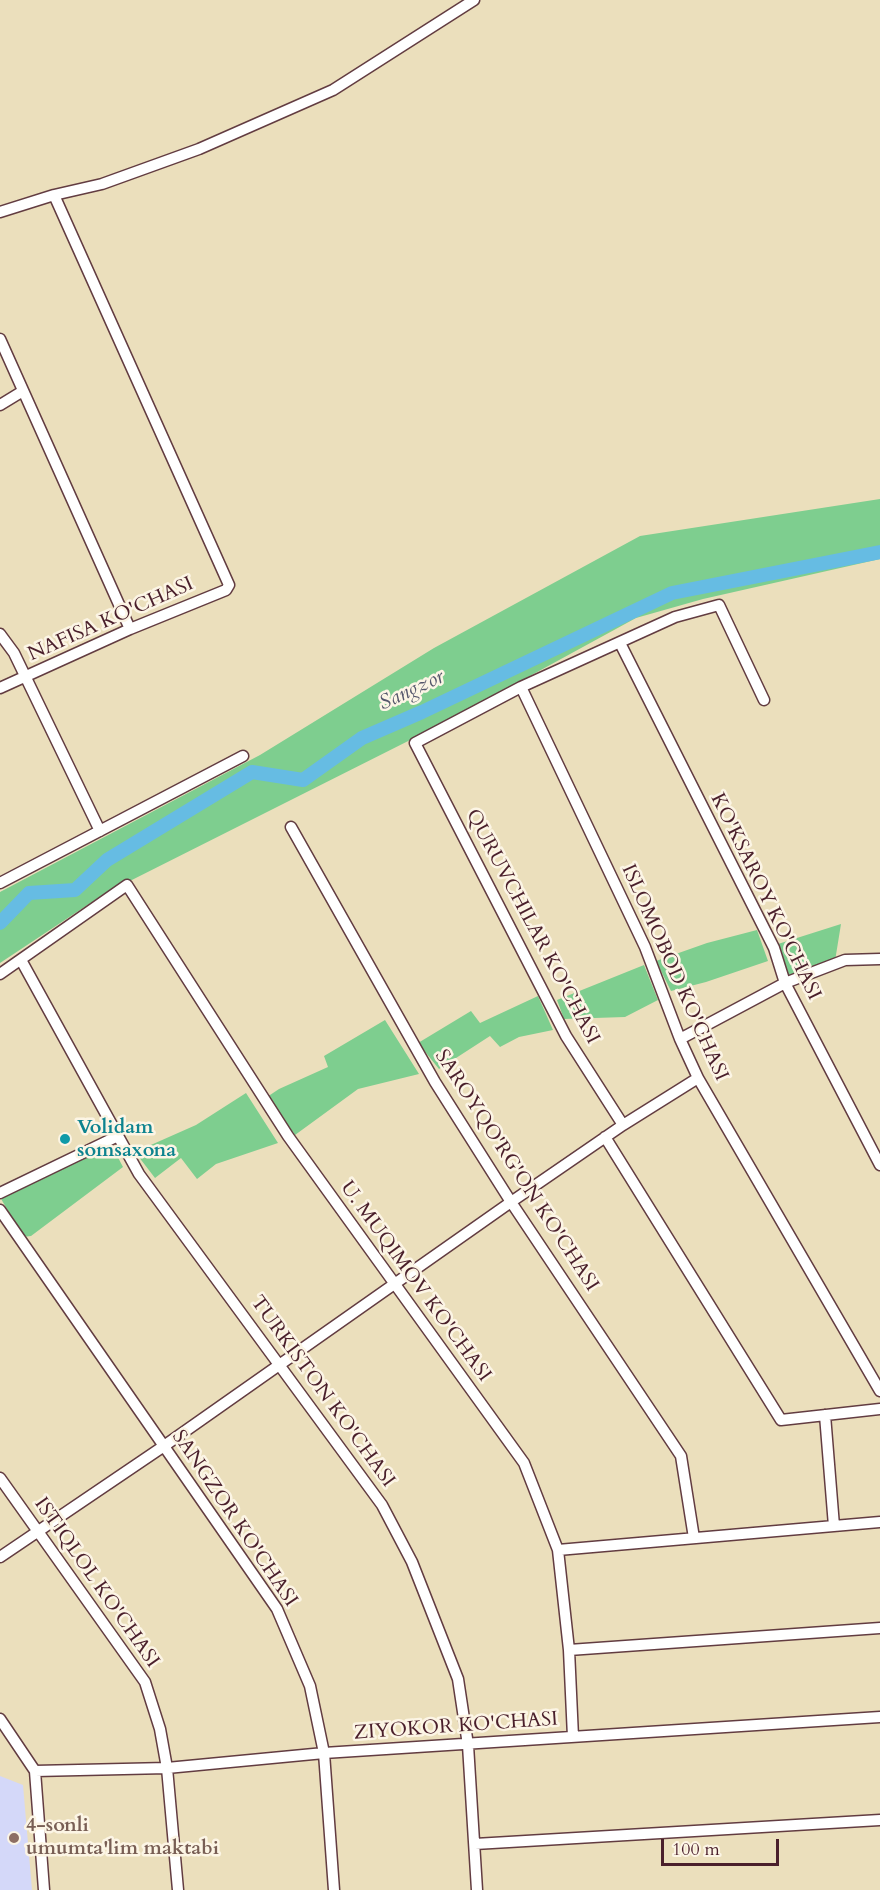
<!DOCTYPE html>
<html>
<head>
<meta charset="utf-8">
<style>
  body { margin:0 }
  #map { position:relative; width:880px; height:1890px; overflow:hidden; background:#ebdfbc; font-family:Cardo,serif }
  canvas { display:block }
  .scale { position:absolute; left:661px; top:1839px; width:118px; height:27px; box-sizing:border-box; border:3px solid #4a1f2b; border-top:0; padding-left:8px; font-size:18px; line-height:21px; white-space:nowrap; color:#4a1f2b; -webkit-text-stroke:4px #fcf5e5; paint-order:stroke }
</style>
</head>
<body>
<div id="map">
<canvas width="880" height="1890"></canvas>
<div class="scale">100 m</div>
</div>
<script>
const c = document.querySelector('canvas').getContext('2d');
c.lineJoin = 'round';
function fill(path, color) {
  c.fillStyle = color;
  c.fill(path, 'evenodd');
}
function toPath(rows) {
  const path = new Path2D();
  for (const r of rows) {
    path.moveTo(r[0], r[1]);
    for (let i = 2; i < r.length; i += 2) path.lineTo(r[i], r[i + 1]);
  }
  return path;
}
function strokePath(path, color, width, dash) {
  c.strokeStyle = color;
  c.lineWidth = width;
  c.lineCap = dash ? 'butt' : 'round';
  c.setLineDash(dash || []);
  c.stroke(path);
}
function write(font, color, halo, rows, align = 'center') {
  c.font = font + ' Cardo,serif';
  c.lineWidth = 5;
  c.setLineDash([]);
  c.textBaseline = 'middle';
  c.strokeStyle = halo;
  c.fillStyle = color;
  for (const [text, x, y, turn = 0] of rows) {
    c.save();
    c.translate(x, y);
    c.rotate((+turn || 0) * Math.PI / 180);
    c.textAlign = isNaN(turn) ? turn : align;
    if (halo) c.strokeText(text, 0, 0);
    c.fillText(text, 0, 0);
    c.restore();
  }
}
fill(toPath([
  [0,1776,23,1785,32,1890,0,1890]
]), '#d4d8f9');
fill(toPath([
  [880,499,880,559,703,599,636,618,442,724,104,894,0,963,0,892,260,755,434,648,640,536],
  [841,924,835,961,788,978,778,944],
  [757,930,768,961,706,982,671,991,656,961,707,943],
  [644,965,658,1000,625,1017,564,1019,557,1000],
  [538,996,553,1030,519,1037,500,1047,490,1036,439,1069,418,1043,471,1011,480,1023],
  [385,1020,419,1074,358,1089,295,1135,267,1097,279,1089,328,1067,324,1056],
  [246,1093,278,1143,216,1164,197,1179,181,1158,155,1178,135,1152,196,1125],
  [111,1144,123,1167,31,1236,23,1237,0,1197]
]), '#7ece8f');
strokePath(toPath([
  [0,923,29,893,75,890,107,860,252,772,303,780,362,738,422,712,672,593,880,552]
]), '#66bce3', 14);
const minor = toPath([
  [0,212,54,195,102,184,199,149,333,90,474,0],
  [0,339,130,629],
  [0,405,23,391],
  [0,634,14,653,100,831],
  [620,643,774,948,785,983,880,1165],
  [521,687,645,947,680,1039,698,1078,880,1391],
  [0,688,130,629,226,590,229,585,54,195],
  [291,827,435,1082,511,1202,681,1456,694,1538],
  [0,883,243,756],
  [21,960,139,1174,382,1505,412,1562,458,1679,468,1745,477,1890],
  [0,974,127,885,288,1136,524,1463,558,1550,569,1650,573,1737],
  [680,1039,785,983,845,960,880,959],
  [623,1125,566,1036,415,743,521,687,675,617,719,605,764,700],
  [605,1137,781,1420,880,1409],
  [0,1193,118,1136],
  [0,1210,277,1609,310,1686,324,1753,334,1890],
  [825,1415,834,1526],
  [0,1478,145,1682,160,1729,167,1768,178,1890],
  [558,1550,880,1522],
  [0,1557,164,1446,511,1202,623,1125,698,1078],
  [569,1650,880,1628],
  [0,1719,35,1771,44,1890],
  [35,1771,167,1768,324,1753,880,1717],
  [475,1844,880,1820]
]);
strokePath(minor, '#623c41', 13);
strokePath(minor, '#fff', 10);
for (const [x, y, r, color] of [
  [65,1139,6,"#0f9aa8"],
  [14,1838,6,"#8d6e63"]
]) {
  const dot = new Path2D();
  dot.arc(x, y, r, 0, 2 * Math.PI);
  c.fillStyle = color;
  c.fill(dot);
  strokePath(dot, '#fcf5e5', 2);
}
write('20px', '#4a1f2b', '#fcf5e5', [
  ["NAFISA KO'CHASI",111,620,-24],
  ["KO'KSAROY KO'CHASI",765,897,64],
  ["QURUVCHILAR KO'CHASI",532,927,62],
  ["ISLOMOBOD KO'CHASI",674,973,66],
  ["SAROYQO'RG'ON KO'CHASI",516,1171,57],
  ["U. MUQIMOV KO'CHASI",415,1282,54],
  ["TURKISTON KO'CHASI",322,1392,54],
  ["SANGZOR KO'CHASI",234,1519,56],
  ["ISTIQLOL KO'CHASI",96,1583,55],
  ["ZIYOKOR KO'CHASI",456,1727,-4]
]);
write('bold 20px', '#0d838f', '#fcf5e5', [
  ["Volidam",77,1128],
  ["somsaxona",77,1151]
], 'left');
write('bold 20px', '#785e54', '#fcf5e5', [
  ["4-sonli",26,1826],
  ["umumta'lim maktabi",26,1849]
], 'left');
write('italic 21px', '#54566b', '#fcf5e5', [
  ["Sangzor",412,691,-25]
]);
</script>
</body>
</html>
